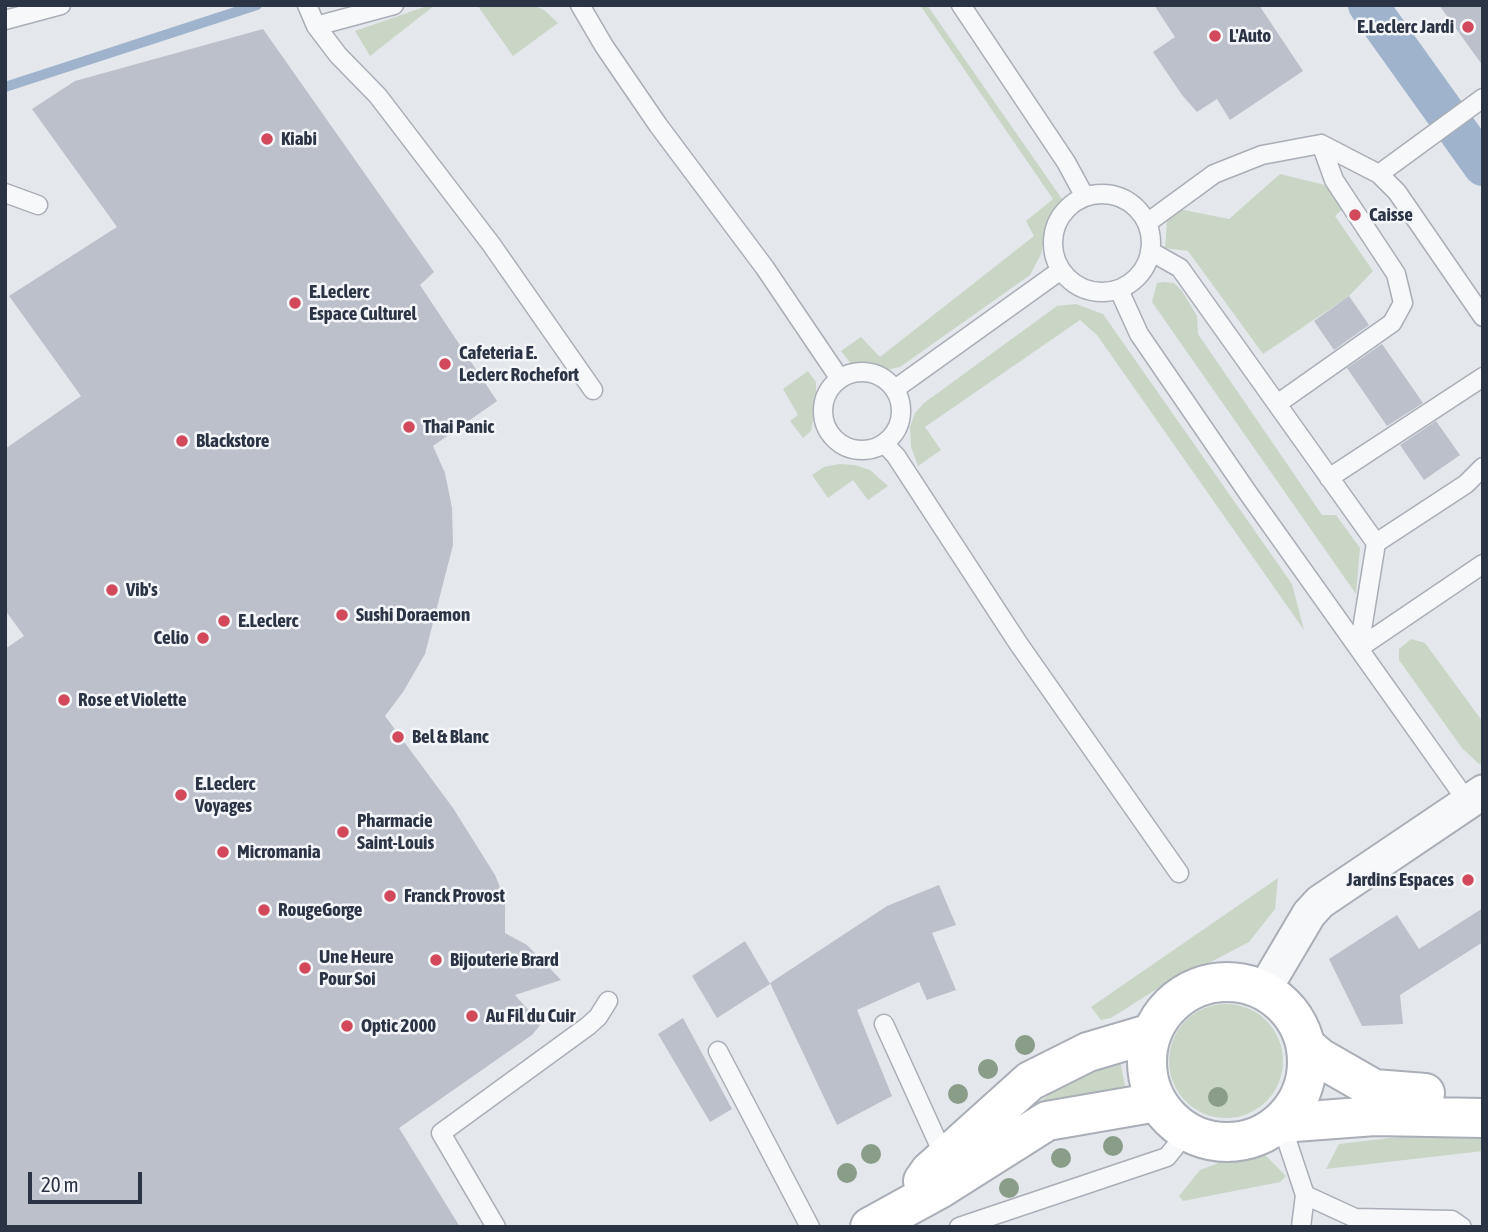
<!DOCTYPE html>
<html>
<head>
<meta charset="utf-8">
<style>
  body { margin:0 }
  #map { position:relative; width:1488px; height:1232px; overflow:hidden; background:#e4e7ec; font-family:"Asap Condensed",sans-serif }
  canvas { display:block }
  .frame { position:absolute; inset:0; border:7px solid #2b3445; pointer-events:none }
  .scale { position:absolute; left:28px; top:1172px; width:114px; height:32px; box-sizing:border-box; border:4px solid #2b3445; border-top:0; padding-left:9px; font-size:21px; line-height:24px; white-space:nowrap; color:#2b3445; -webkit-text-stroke:5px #f4f6f9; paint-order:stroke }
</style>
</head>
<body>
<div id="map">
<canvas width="1488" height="1232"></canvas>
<div class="frame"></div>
<div class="scale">20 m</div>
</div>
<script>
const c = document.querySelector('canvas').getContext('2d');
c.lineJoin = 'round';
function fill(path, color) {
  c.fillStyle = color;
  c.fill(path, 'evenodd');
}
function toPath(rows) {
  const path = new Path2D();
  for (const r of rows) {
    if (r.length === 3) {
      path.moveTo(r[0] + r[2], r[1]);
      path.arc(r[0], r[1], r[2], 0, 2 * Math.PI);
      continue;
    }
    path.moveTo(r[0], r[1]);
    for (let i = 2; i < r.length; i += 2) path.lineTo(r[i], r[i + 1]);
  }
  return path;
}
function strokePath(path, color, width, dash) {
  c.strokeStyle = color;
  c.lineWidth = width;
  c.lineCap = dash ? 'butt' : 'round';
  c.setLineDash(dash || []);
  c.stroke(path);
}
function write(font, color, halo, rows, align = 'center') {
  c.font = font + ' "Asap Condensed",sans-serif';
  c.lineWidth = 5;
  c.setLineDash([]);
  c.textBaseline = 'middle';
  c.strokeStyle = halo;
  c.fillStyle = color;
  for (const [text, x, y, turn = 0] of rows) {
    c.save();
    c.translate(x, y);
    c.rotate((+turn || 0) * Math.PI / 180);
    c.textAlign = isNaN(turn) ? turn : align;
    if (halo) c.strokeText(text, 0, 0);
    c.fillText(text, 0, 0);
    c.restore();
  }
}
fill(toPath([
  [430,5,435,5,370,56,355,31],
  [477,5,533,5,544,10,558,23,513,56],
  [920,5,927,5,1062,199,1059,211,1046,230,1041,254,1030,275,900,367,886,370,869,369,852,365,841,351,861,337,880,357,1034,236,1026,221,1053,199],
  [1280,174,1329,186,1345,207,1335,216,1373,271,1349,296,1263,354,1188,251,1165,248,1167,221,1179,209,1229,219],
  [1163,282,1174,283,1182,291,1197,316,1198,334,1322,515,1336,515,1360,548,1356,594,1152,302,1157,283],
  [1076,304,1103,314,1292,584,1304,630,1097,335,1080,320,925,427,941,450,918,466,911,447,910,427,915,413,924,403,1057,306],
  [808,371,816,382,816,403,811,431,803,438,790,421,798,415,783,389],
  [839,464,855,465,870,470,888,486,868,500,853,480,828,498,812,475,824,467],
  [1411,639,1425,643,1483,722,1483,763,1479,764,1462,748,1399,660,1399,649],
  [1278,878,1275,909,1249,942,1205,965,1182,973,1111,1018,1101,1020,1091,1007],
  [1226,1061,57],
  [1120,1061,1126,1091,1038,1103,1071,1079,1104,1063],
  [1459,1130,1483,1130,1483,1151,1326,1169,1339,1144],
  [1264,1154,1286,1176,1280,1182,1183,1201,1179,1196,1200,1170,1221,1162]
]), '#c9d6c5');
strokePath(toPath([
  [5,87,257,5]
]), '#9fb4cc', 10);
strokePath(toPath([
  [1368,5,1483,166]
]), '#9fb4cc', 40);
fill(toPath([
  [1154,5,1259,5,1303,71,1230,120,1217,99,1197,112,1182,95,1153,52,1175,37],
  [1439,5,1483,5,1483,66],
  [263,29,434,272,420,285,497,401,433,446,445,473,452,508,453,545,425,654,403,692,385,716,453,808,495,875,505,900,505,933,527,945,561,980,515,995,541,1024,532,1035,399,1128,460,1227,5,1227,5,649,24,636,5,610,5,449,81,396,9,296,117,227,32,109,75,81],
  [1349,296,1369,325,1334,350,1314,321],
  [1382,344,1423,403,1387,426,1347,368],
  [1436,421,1460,455,1424,480,1400,445],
  [939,885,956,925,932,933,956,990,927,1000,919,982,857,1010,892,1096,837,1125,770,983,887,906],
  [1483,908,1483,942,1400,995,1403,1024,1362,1026,1329,959,1397,915,1419,949],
  [745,941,770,984,717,1018,692,976],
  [683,1018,732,1109,710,1122,658,1034]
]), '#bbc0ca');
const lane = toPath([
  [307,5,316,26,338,55,378,96,491,244,593,390],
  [580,5,604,46,658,125,765,268,840,379],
  [961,5,1066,162,1085,197],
  [5,20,61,5],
  [316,26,394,5],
  [1379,174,1483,98],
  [5,193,38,205],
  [1102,243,49],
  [1147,223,1214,174,1262,155,1321,144,1379,174,1397,192,1483,317],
  [1150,251,1180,268,1376,543],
  [1119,290,1139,334,1248,493,1467,801],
  [862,411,39],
  [895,389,1061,270],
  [1277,404,1392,323,1403,303,1396,274,1334,180,1321,144],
  [884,443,896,456,1018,643,1179,873],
  [1329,478,1483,377],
  [1359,648,1376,543,1466,484,1483,467],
  [1359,648,1483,564],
  [884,1024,945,1158],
  [718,1051,810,1227],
  [1281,1123,1305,1195,1301,1227],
  [1305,1195,1355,1218,1452,1220,1462,1227],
  [496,1227,441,1133,588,1026,598,1017,608,1001],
  [959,1227,1167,1157,1187,1132]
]);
const street = toPath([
  [1264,990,1309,914,1320,902,1483,792]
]);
const secondary = toPath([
  [1227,1062,80],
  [1307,1047,1320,1058,1374,1089,1425,1093],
  [1281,1123,1375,1116,1483,1118],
  [923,1181,930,1171,1030,1081,1088,1052,1152,1033],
  [870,1227,941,1188,1047,1121,1157,1102]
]);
strokePath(lane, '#a9aeb7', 21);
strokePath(street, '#a9aeb7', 37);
strokePath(secondary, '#a9aeb7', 42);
strokePath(lane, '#f7f8fa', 18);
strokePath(street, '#f7f8fa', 33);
strokePath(secondary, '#fff', 38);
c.fillStyle = '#899d89';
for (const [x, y] of [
  [1025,1045],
  [988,1069],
  [958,1094],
  [1218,1097],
  [1113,1146],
  [871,1154],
  [1061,1158],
  [847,1173],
  [1009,1188]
]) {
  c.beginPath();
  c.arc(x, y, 10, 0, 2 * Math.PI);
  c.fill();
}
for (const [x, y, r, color] of [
  [1468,27,7,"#d1495b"],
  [1215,36,7,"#d1495b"],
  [267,139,7,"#d1495b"],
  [1355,215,7,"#d1495b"],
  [295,303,7,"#d1495b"],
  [445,364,7,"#d1495b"],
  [409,427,7,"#d1495b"],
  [182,441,7,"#d1495b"],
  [112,590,7,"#d1495b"],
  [342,615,7,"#d1495b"],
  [224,621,7,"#d1495b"],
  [203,638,7,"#d1495b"],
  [64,700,7,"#d1495b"],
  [398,737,7,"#d1495b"],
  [181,795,7,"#d1495b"],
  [343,832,7,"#d1495b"],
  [223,852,7,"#d1495b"],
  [1468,880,7,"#d1495b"],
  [390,896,7,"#d1495b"],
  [264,910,7,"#d1495b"],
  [436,960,7,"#d1495b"],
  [305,968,7,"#d1495b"],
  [472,1016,7,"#d1495b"],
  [347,1026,7,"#d1495b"]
]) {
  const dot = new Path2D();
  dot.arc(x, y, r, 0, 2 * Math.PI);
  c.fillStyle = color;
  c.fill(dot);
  strokePath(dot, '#f4f6f9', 2.5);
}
write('bold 19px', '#2b3445', '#f4f6f9', [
  ["E.Leclerc Jardi",1454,27,"right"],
  ["L'Auto",1229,36],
  ["Kiabi",281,139],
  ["Caisse",1369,215],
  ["E.Leclerc",309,292],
  ["Espace Culturel",309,314],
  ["Cafeteria E.",459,353],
  ["Leclerc Rochefort",459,375],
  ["Thai Panic",423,427],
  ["Blackstore",196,441],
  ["Vib's",126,590],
  ["Sushi Doraemon",356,615],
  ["E.Leclerc",238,621],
  ["Celio",189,638,"right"],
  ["Rose et Violette",78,700],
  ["Bel & Blanc",412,737],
  ["E.Leclerc",195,784],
  ["Voyages",195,806],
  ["Pharmacie",357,821],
  ["Saint-Louis",357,843],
  ["Micromania",237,852],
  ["Jardins Espaces",1454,880,"right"],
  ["Franck Provost",404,896],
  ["RougeGorge",278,910],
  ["Une Heure",319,957],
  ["Pour Soi",319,979],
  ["Bijouterie Brard",450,960],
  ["Au Fil du Cuir",486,1016],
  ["Optic 2000",361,1026]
], 'left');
</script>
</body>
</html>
